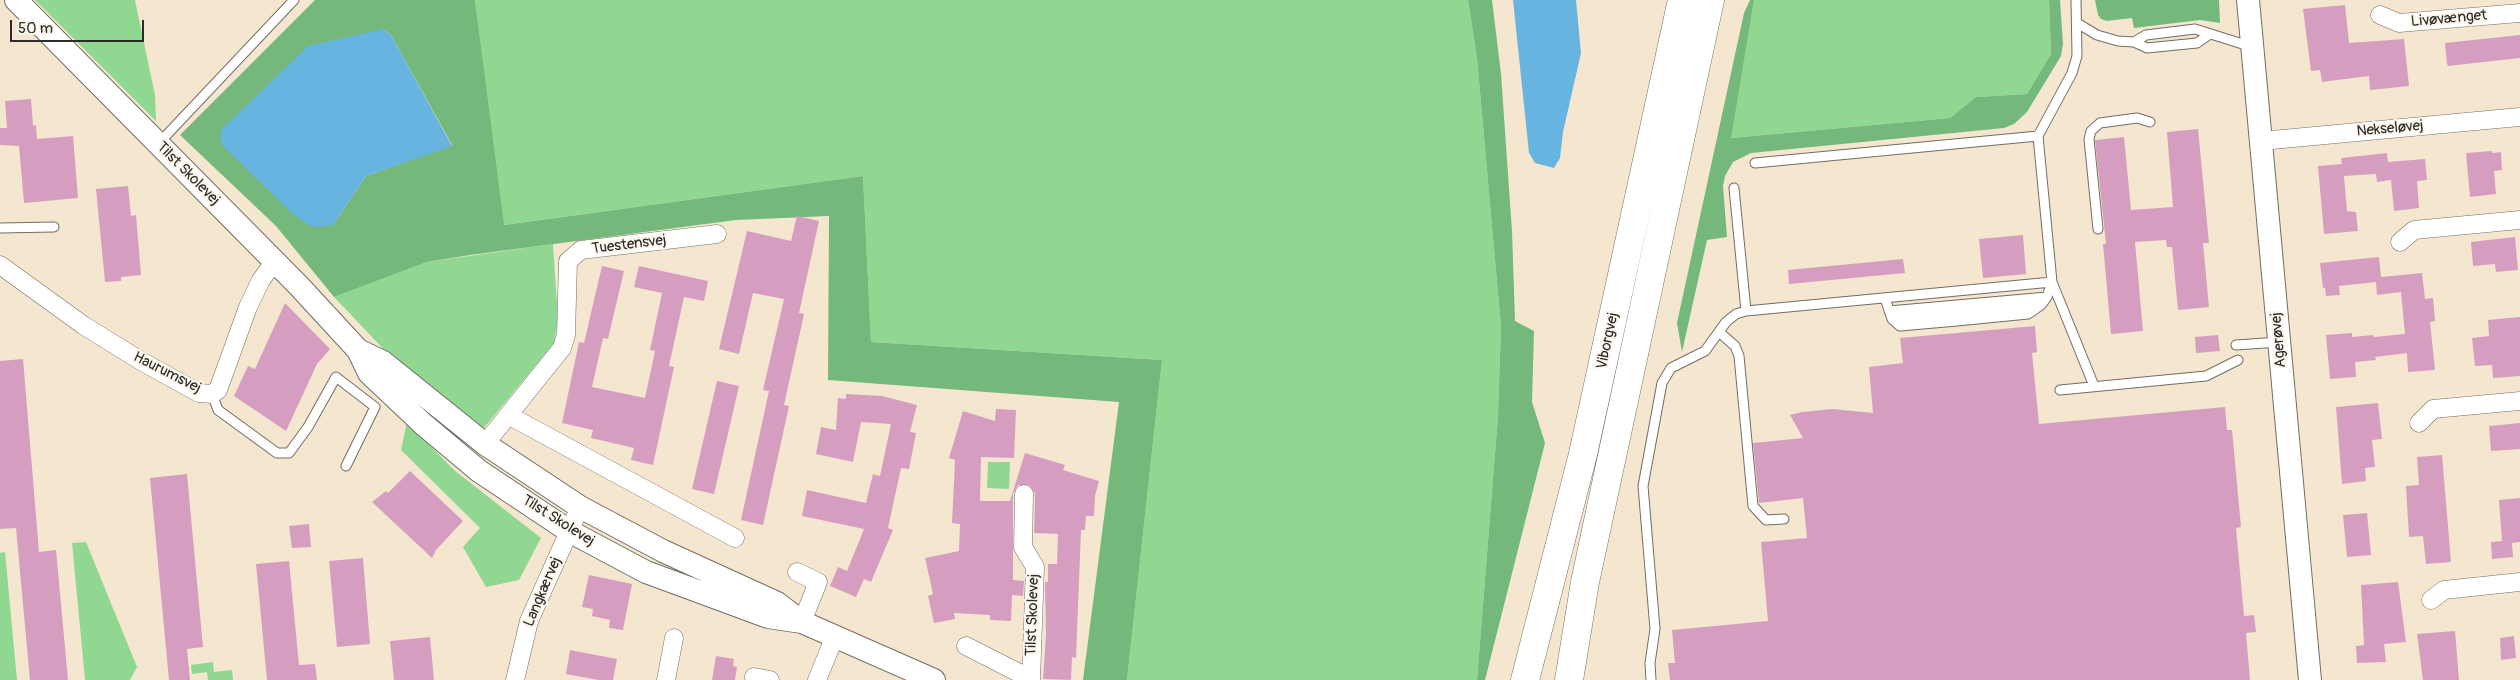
<!DOCTYPE html>
<html>
<head>
<meta charset="utf-8">
<style>
  body { margin:0 }
  #map { position:relative; width:2520px; height:680px; overflow:hidden; background:#f5e7cf; font-family:Pangolin,sans-serif }
  canvas { display:block }
  .scale { position:absolute; left:10px; top:20px; width:134px; height:22px; box-sizing:border-box; border:2px solid #2b2b2b; border-top:0; padding-left:6px; font-size:15px; line-height:18px; white-space:nowrap; color:#2b2b2b; -webkit-text-stroke:4px #fbf7ec; paint-order:stroke }
</style>
</head>
<body>
<div id="map">
<canvas width="2520" height="680"></canvas>
<div class="scale">50 m</div>
</div>
<script>
const c = document.querySelector('canvas').getContext('2d');
c.lineJoin = 'round';
function fill(path, color) {
  c.fillStyle = color;
  c.fill(path, 'evenodd');
}
function toPath(rows) {
  const path = new Path2D();
  for (const r of rows) {
    path.moveTo(r[0], r[1]);
    for (let i = 2; i < r.length; i += 2) path.lineTo(r[i], r[i + 1]);
  }
  return path;
}
function strokePath(path, color, width, dash) {
  c.strokeStyle = color;
  c.lineWidth = width;
  c.lineCap = dash ? 'butt' : 'round';
  c.setLineDash(dash || []);
  c.stroke(path);
}
function write(font, color, halo, rows, align = 'center') {
  c.font = font + ' Pangolin,sans-serif';
  c.lineWidth = 4.5;
  c.setLineDash([]);
  c.textBaseline = 'middle';
  c.strokeStyle = halo;
  c.fillStyle = color;
  for (const [text, x, y, turn = 0] of rows) {
    c.save();
    c.translate(x, y);
    c.rotate((+turn || 0) * Math.PI / 180);
    c.textAlign = isNaN(turn) ? turn : align;
    if (halo) c.strokeText(text, 0, 0);
    c.fillText(text, 0, 0);
    c.restore();
  }
}
fill(toPath([
  [35,0,135,0,155,95,156,121],
  [475,0,1468,0,1477,58,1501,327,1498,416,1477,680,1127,680,1162,360,871,342,863,176,503,225],
  [1754,0,2049,0,2051,54,2027,94,1976,97,1950,118,1730,138],
  [553,244,558,320,554,343,483,429,390,356,334,297,427,262],
  [407,422,454,470,541,538,519,580,486,587,463,547,480,528,401,450],
  [988,462,1010,462,1009,489,987,488],
  [86,542,137,667,130,680,85,680,72,543],
  [5,552,17,680,0,680,0,553],
  [213,662,214,672,232,670,233,680,208,680,207,672,192,674,191,665]
]), '#90d792');
fill(toPath([
  [315,0,475,0,504,225,863,176,871,342,1162,360,1127,680,1083,680,1119,402,828,380,829,216,736,220,470,255,427,262,334,297,276,226,180,135],
  [383,29,391,35,452,145,366,176,333,225],
  [1468,0,1492,0,1501,74,1512,231,1515,321,1534,331,1532,402,1545,443,1485,680,1477,680,1498,416,1501,327,1477,58],
  [1750,0,1754,0,1731,138,1950,118,1976,97,2027,94,2051,54,2049,0,2060,0,2063,44,2061,56,2027,112,2014,124,2004,128,1751,153,1733,162,1725,176,1723,186,1727,237,1707,240,1682,352,1677,323,1744,13],
  [2095,0,2219,0,2220,23,2200,20,2134,28,2132,18,2107,21,2101,19,2098,15]
]), '#74b87c');
fill(toPath([
  [1513,0,1576,0,1581,53,1563,132,1560,158,1554,168,1535,163,1529,153],
  [383,29,391,35,452,146,366,176,333,225,312,227,294,215,221,144,221,130,308,46]
]), '#68b4e1');
fill(toPath([
  [2345,5,2349,43,2404,39,2409,86,2370,90,2369,76,2322,82,2320,70,2311,71,2303,9],
  [2520,35,2520,58,2448,66,2447,64,2445,43],
  [31,99,33,126,36,125,37,139,73,136,78,198,24,203,19,146,0,145,0,128,7,128,5,101],
  [2198,129,2209,243,2203,243,2209,307,2178,310,2172,247,2167,247,2166,240,2135,242,2143,331,2111,334,2103,244,2106,244,2095,140,2124,137,2131,210,2173,207,2167,132],
  [2492,151,2492,153,2501,152,2502,170,2494,171,2496,194,2470,197,2466,153],
  [2387,153,2388,162,2425,159,2427,180,2417,181,2419,208,2394,211,2391,180,2377,182,2376,174,2344,176,2347,211,2356,212,2358,231,2324,234,2318,166,2342,164,2341,158],
  [128,186,131,216,136,215,141,275,121,277,121,281,105,282,96,189],
  [797,216,819,221,799,313,804,314,784,405,789,406,763,525,741,520,769,391,763,390,784,299,753,293,739,354,719,349,747,231,791,241],
  [2023,235,2026,274,1983,278,1979,239],
  [2515,237,2518,270,2496,272,2495,264,2473,266,2471,242],
  [2379,257,2381,277,2422,273,2425,299,2433,298,2435,321,2430,322,2435,370,2408,372,2407,353,2375,357,2376,360,2355,362,2356,377,2330,379,2326,335,2352,333,2352,337,2373,335,2374,337,2405,334,2401,292,2377,295,2376,282,2339,286,2340,295,2326,296,2325,288,2323,288,2320,263],
  [1903,259,1905,273,1789,284,1788,270],
  [602,266,624,271,608,339,603,338,592,387,645,398,655,351,650,350,662,293,634,287,639,266,708,281,704,301,684,297,669,366,674,367,653,465,631,460,634,448,591,438,593,430,562,423,579,342,584,343],
  [285,303,330,349,317,364,286,431,234,396,248,366,255,369],
  [2520,317,2520,376,2493,378,2492,365,2475,366,2472,338,2489,336,2488,320],
  [2035,326,2037,352,2032,353,2039,424,2225,407,2227,430,2232,430,2241,527,2236,528,2244,616,2254,615,2256,632,2246,633,2250,680,1670,680,1668,663,1675,663,1672,630,1768,621,1761,542,1807,538,1803,498,1759,503,1753,443,1803,438,1790,415,1802,412,1832,409,1873,413,1869,367,1903,363,1900,338],
  [2218,335,2220,351,2196,353,2195,337],
  [23,359,39,552,56,550,68,680,30,680,16,528,0,529,0,361],
  [717,381,739,386,714,494,692,489],
  [846,394,882,396,917,405,910,432,916,433,909,469,901,468,888,528,893,530,871,582,864,579,856,597,830,586,838,567,847,571,864,529,802,516,807,490,866,503,873,474,880,476,891,424,861,422,853,462,816,454,821,427,836,430,838,398,846,399],
  [2378,403,2382,439,2372,440,2375,467,2365,468,2366,481,2342,484,2336,407],
  [996,409,1016,410,1014,458,981,457,980,501,1010,501,1025,453,1065,465,1063,470,1099,481,1095,496,1094,516,1086,516,1085,530,1081,530,1076,658,1072,657,1071,680,1043,679,1046,635,1045,582,1048,582,1048,564,1057,564,1058,534,1034,533,1035,494,1029,485,1018,485,1013,494,1013,580,1024,581,1023,596,1012,595,1011,621,990,620,990,615,954,613,955,619,934,623,928,596,933,594,925,558,959,551,960,524,952,523,955,460,949,458,963,411,995,421],
  [2520,423,2520,449,2491,451,2489,426],
  [2442,455,2451,562,2426,564,2423,536,2409,537,2406,486,2419,485,2417,457],
  [410,471,463,521,436,550,432,558,372,502,386,491,388,493],
  [187,474,203,647,187,649,190,680,169,680,150,478],
  [2520,498,2520,542,2512,543,2513,557,2492,559,2491,542,2502,541,2499,500],
  [2367,513,2371,555,2347,557,2343,515],
  [309,524,311,547,292,548,289,526],
  [363,558,370,644,337,647,329,561],
  [289,561,299,665,315,664,317,680,267,680,256,564],
  [589,575,632,584,623,630,609,628,610,620,592,616,593,609,582,607],
  [2398,582,2406,642,2384,644,2386,662,2357,663,2356,646,2364,645,2361,585],
  [2455,631,2459,680,2423,680,2417,634],
  [2514,636,2516,658,2501,660,2500,638],
  [430,637,434,680,394,680,390,641],
  [570,650,617,659,613,680,598,680,566,674],
  [716,656,734,659,733,666,737,667,735,680,712,680]
]), '#d59ec1');
const service = toPath([
  [2076,0,2077,56,2072,73,2038,136,2052,282,2094,386],
  [2077,23,2097,35,2118,41,2134,42,2147,48,2197,43,2210,34],
  [2134,42,2146,35,2195,29,2252,47],
  [159,143,294,0],
  [1755,163,2038,136],
  [1734,188,1746,311],
  [0,228,54,227],
  [2098,229,2089,139,2091,131,2100,123,2137,118,2150,122],
  [1885,298,1892,319,1900,326,1957,321,2028,314,2041,305,2047,297,2052,282],
  [1889,311,2047,297],
  [1892,319,2038,305],
  [1719,332,1735,346,1739,356,1753,506,1766,520,1784,519],
  [2236,345,2279,342],
  [2060,390,2206,376,2238,360],
  [212,394,218,410,277,453,289,453,308,427,336,377,375,407,346,466],
  [1651,680,1650,663,1655,629,1643,486,1662,383,1671,368,1705,351,1726,322,1736,314,1746,311,2052,282]
]);
const minor = toPath([
  [2380,15,2399,23,2520,13],
  [2261,141,2520,117],
  [2400,242,2414,230,2520,220],
  [0,265,83,325,141,361,199,393,212,394,218,390,248,307,261,280,275,261],
  [508,415,735,538],
  [2419,423,2433,409,2520,401],
  [485,444,562,348,566,335,568,261,581,250,717,234],
  [1024,494,1023,547,1035,567,1031,680],
  [797,572,818,582,802,622],
  [2431,600,2444,590,2520,582],
  [966,646,1031,679],
  [754,677,770,680],
  [515,680,529,621,580,507],
  [666,680,674,638],
  [817,680,835,636]
]);
const tertiary = toPath([
  [16,0,299,286,358,350,369,373,423,424,479,471,569,531,646,572,768,617,802,622],
  [2248,0,2310,680],
  [358,350,383,362,485,444,580,507,663,551,777,603,802,622,934,680]
]);
const primary = toPath([
  [1525,680,1583,454,1682,0],
  [1569,680,1585,582,1710,0]
]);
strokePath(service, '#726d64', 11);
strokePath(minor, '#726d64', 19);
strokePath(tertiary, '#726d64', 24);
strokePath(primary, '#726d64', 29);
strokePath(service, '#fff', 9);
strokePath(minor, '#fff', 18);
strokePath(tertiary, '#fff', 22);
strokePath(primary, '#fff', 28);
write('15px', '#2b2b2b', '#fbf7ec', [
  ["Livøvænget",2449,19,-5],
  ["Nekseløvej",2390,129,-5],
  ["Tilst Skolevej",188,174,45],
  ["Tuestensvej",629,245,-7],
  ["Agerøvej",2279,340,-95],
  ["Viborgvej",1608,341,-78],
  ["Haurumsvej",167,373,27],
  ["Tilst Skolevej",558,521,32],
  ["Langkærvej",543,592,-67],
  ["Tilst Skolevej",1033,615,-88]
]);
</script>
</body>
</html>
